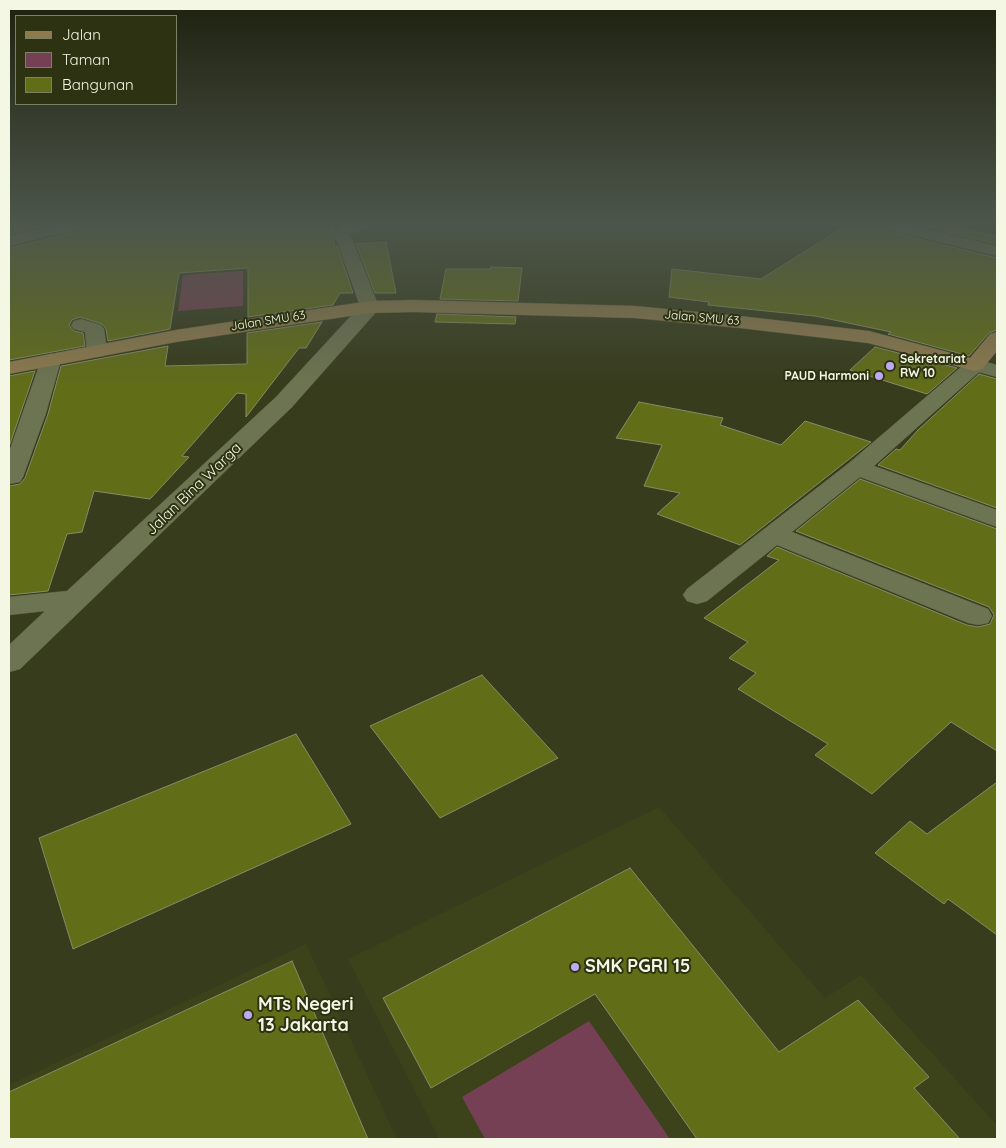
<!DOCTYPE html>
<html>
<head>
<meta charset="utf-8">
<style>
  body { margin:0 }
  #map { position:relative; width:1006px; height:1148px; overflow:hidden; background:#373c1c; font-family:Quicksand,sans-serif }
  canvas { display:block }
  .frame { position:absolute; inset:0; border:10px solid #f3f7e4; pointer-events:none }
  .legend { position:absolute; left:15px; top:15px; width:162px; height:90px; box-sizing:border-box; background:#2d3212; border:1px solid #7c8166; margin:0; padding:6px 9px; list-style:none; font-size:15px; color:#f3f7e4 }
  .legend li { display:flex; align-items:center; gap:10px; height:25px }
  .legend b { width:25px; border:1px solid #7c8166 }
</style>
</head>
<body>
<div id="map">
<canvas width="1006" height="1148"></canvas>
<div class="frame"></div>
<ul class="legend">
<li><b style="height:6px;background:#8d7a4e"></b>Jalan</li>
<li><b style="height:14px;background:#754054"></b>Taman</li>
<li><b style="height:14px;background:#626d18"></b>Bangunan</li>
</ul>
</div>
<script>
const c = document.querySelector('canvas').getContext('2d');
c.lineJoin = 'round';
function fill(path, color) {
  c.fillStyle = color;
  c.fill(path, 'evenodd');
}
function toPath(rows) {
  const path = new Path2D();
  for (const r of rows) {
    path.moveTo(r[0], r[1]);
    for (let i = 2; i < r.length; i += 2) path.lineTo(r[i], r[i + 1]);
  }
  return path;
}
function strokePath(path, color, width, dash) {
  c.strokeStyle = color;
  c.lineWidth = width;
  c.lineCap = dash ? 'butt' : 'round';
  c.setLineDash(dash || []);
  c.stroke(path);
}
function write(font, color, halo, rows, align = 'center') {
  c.font = font + ' Quicksand,sans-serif';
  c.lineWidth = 4;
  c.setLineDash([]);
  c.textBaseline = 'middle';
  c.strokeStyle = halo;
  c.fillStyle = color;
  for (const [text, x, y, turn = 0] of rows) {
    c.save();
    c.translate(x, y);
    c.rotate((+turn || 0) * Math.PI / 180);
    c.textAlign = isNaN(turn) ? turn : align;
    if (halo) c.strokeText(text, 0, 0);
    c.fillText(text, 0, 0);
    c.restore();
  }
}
fill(toPath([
  [659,807,825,998,861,975,997,1125,997,1139,439,1139,348,959],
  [306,944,397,1139,9,1139,9,1085]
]), '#3c421a');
fill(toPath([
  [243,271,243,306,178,311,183,275],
  [589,1021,670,1139,485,1139,462,1097]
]), '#754054');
const building = toPath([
  [9,225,49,225,9,234,9,225],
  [88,225,334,225,334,246,337,246,353,293,340,293,333,305,248,317,248,268,179,273,170,329,108,341,106,329,102,324,80,317,72,320,69,325,74,331,83,333,85,346,9,360,9,248,84,230,88,225],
  [847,225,879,225,883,230,997,258,997,330,989,333,969,356,888,334,891,332,815,316,708,305,709,302,669,297,672,269,761,279,847,225],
  [917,225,947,225,997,236,997,244,917,225],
  [386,242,396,293,375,293,356,244,386,242],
  [491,267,522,268,518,301,440,299,446,269,491,269,491,267],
  [437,314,516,317,515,324,435,322,437,314],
  [322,322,306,348,299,348,246,417,246,394,237,393,182,456,189,457,150,499,94,491,82,532,67,534,48,591,9,595,9,486,20,484,25,478,48,414,61,366,168,346,165,366,247,364,247,333,322,322],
  [875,347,957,368,927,394,850,370,875,347],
  [35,371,9,447,9,376,35,371],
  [979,374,997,379,997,508,878,465,896,449,900,450,918,430,979,374],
  [639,402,723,418,720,425,781,445,805,421,871,442,740,545,657,514,680,493,644,486,662,445,616,438,639,402],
  [860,479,997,529,997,751,951,722,872,794,815,755,828,744,738,689,756,673,729,658,748,642,704,618,779,560,767,556,777,547,967,625,978,627,990,624,994,615,989,607,796,531,860,479],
  [482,675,558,758,440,818,370,726,482,675],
  [296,734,351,824,73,949,39,838,296,734],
  [997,782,997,935,948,899,944,904,875,853,910,821,927,834,997,782],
  [630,868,779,1052,858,1000,929,1077,914,1088,960,1139,697,1139,595,994,431,1088,383,998,630,868],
  [292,961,368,1139,9,1139,9,1092,292,961]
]);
fill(building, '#626d18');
strokePath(building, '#868c69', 1);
const street = toPath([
  [57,225,86,225,84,228,9,246,9,236,57,225],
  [341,225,369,225,367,228,350,234,379,307,377,311,292,407,20,669,9,672,9,645,45,611,9,615,9,597,67,591,276,397,360,306,334,233,341,225],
  [881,225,909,225,997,246,997,256,883,228,881,225],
  [81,319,101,325,104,329,107,351,104,355,97,357,90,355,87,351,85,332,74,329,71,325,74,321,81,319],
  [51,354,58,356,61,360,46,413,23,477,20,482,9,484,9,452,41,360,44,356,51,354],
  [975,359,997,365,997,377,979,372,874,466,997,510,997,527,860,477,792,532,988,609,992,616,988,623,978,625,968,623,777,545,707,601,697,604,687,601,683,595,687,589,849,463,968,361,975,359]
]);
const secondary = toPath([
  [414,300,635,306,740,316,869,331,970,358,990,334,997,332,997,351,982,369,975,371,868,343,740,328,635,318,414,312,370,313,176,342,9,374,9,362,176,330,370,301,414,300]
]);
strokePath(street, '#565a3e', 1);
strokePath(secondary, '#565a3e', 1);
fill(street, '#6d7451');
fill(secondary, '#8d7a4e');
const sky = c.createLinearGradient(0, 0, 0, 386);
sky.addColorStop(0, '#1e210f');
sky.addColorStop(0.58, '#4d564b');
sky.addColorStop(1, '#4d564b00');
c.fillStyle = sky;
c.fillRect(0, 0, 1006, 386);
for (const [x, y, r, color] of [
  [890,366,5,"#bea9f5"],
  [879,376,5,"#bea9f5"],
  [575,967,5,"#bea9f5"],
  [248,1015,5,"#bea9f5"]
]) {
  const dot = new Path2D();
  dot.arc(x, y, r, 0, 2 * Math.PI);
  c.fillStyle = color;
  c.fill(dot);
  strokePath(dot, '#2d3212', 2);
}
write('12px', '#f3f7e4', '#2d3212', [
  ["Jalan SMU 63",702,318,5],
  ["Jalan SMU 63",268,321,-9]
]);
write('bold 12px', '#f3f7e4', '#2d3212', [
  ["Sekretariat",900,359],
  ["RW 10",900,373],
  ["PAUD Harmoni",869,376,"right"]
], 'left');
write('15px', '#f3f7e4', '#2d3212', [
  ["Jalan Bina Warga",194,489,-44]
]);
write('bold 18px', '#f3f7e4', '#2d3212', [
  ["SMK PGRI 15",585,967],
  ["MTs Negeri",258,1005],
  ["13 Jakarta",258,1026]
], 'left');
</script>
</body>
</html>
